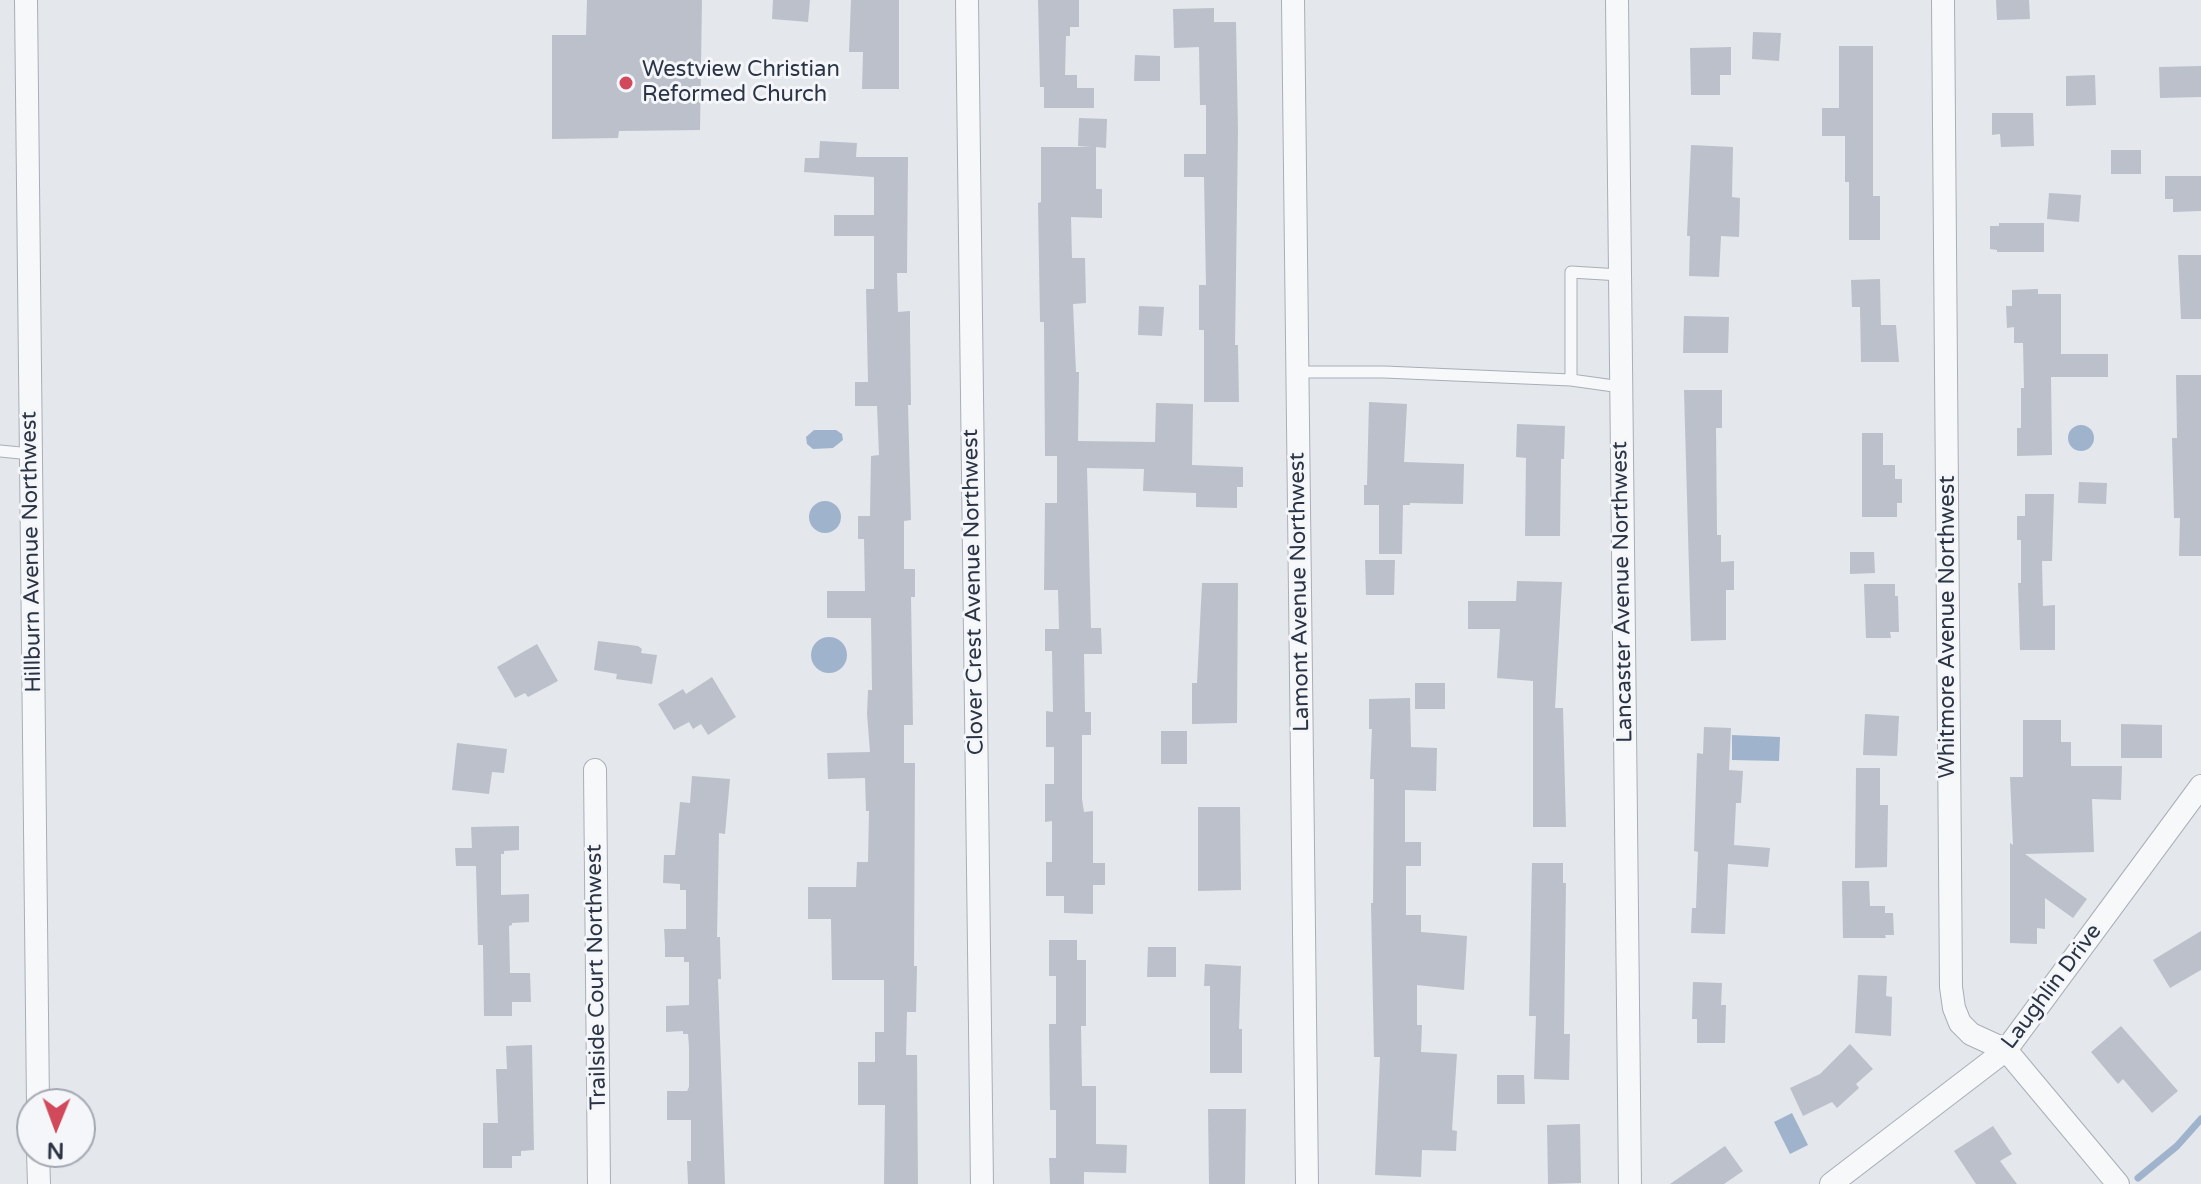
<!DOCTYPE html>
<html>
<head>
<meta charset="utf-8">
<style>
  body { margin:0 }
  #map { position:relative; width:2201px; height:1184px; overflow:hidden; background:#e4e7ec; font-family:"Varela Round",sans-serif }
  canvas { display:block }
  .north { position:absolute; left:16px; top:1088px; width:80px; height:80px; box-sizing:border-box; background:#f4f6f9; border:2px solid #a4a8b1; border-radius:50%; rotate:181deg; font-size:22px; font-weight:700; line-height:32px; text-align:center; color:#2b3445 }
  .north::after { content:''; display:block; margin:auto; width:28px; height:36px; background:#d1495b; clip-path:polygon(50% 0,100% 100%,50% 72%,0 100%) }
</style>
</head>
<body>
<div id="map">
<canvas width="2201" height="1184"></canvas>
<div class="north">N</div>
</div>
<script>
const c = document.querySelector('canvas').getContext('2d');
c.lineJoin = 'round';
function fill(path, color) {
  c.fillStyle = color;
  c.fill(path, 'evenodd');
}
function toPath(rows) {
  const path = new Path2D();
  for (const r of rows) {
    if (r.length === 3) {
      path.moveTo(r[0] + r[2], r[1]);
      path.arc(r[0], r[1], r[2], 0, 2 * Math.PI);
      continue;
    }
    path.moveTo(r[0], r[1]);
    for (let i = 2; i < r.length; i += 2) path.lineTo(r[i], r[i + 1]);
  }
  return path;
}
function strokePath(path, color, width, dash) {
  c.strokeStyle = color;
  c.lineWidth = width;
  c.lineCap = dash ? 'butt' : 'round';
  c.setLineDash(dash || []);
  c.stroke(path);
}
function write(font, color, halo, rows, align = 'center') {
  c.font = font + ' "Varela Round",sans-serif';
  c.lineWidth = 6;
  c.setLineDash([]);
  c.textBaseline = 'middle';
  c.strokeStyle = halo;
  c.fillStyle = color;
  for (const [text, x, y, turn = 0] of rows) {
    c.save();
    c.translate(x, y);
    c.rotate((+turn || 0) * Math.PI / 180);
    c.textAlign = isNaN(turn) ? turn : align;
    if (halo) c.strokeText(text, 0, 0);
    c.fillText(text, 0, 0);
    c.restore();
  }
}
fill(toPath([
  [2081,438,13],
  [814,430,836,430,842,434,843,440,833,448,813,449,807,444,806,437],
  [825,517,16],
  [829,655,18],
  [1732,735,1780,737,1779,761,1732,760],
  [1792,1113,1808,1145,1790,1154,1774,1122]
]), '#9fb4cc');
strokePath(toPath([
  [2138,1178,2177,1146,2201,1119]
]), '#9fb4cc', 7);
fill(toPath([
  [587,0,702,0,700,130,619,131,618,138,552,139,552,35,586,35],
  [773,0,810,0,808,22,772,19],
  [851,0,899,0,899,89,862,89,863,52,849,52],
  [1038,0,1079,0,1079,27,1070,27,1070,36,1066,36,1065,75,1077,75,1077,88,1094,88,1094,108,1044,108,1044,87,1040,87],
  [1996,0,2029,0,2030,19,1997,20],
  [1214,8,1214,22,1236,22,1238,131,1235,345,1238,345,1239,402,1204,402,1204,330,1199,330,1199,285,1206,285,1204,177,1184,177,1184,154,1206,154,1206,105,1200,105,1199,47,1174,48,1173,9],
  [1753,32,1781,33,1779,61,1752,59],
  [1839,46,1873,46,1873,196,1880,196,1880,240,1849,240,1849,182,1845,182,1845,136,1822,136,1822,108,1839,108],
  [1731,47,1731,75,1720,75,1720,95,1691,95,1690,48],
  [1135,55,1160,56,1160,81,1134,81],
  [2201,66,2201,97,2160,98,2159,67],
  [2095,75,2096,105,2066,106,2066,76],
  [1992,113,2033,113,2034,146,2001,147,2000,134,1992,135],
  [1079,118,1107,119,1106,148,1096,147,1096,189,1102,189,1102,218,1071,217,1072,258,1085,258,1086,303,1073,304,1076,372,1079,372,1078,441,1155,442,1156,403,1193,404,1192,465,1243,467,1243,487,1237,487,1237,508,1196,507,1196,493,1143,491,1144,469,1087,468,1091,628,1101,628,1102,654,1084,654,1085,712,1091,712,1091,735,1082,735,1082,799,1084,812,1093,811,1093,863,1105,863,1105,885,1093,885,1093,914,1064,913,1064,896,1046,896,1046,862,1052,862,1052,821,1045,822,1045,784,1054,784,1054,747,1046,747,1046,711,1053,712,1052,651,1045,651,1045,629,1059,629,1058,590,1044,590,1045,503,1057,503,1057,456,1045,456,1044,322,1040,322,1038,203,1041,202,1041,147,1091,147,1078,146],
  [820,141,857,143,856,157,908,157,907,273,897,273,898,312,910,311,910,326,911,405,908,405,911,520,904,521,904,569,915,569,915,597,911,597,913,725,904,725,904,763,915,763,914,966,917,966,916,1012,907,1012,906,1055,917,1055,918,1184,884,1184,885,1105,858,1105,858,1062,875,1062,875,1032,884,1032,884,980,832,980,831,919,808,919,808,887,856,887,857,862,868,862,869,811,866,811,865,778,828,779,827,753,870,752,867,714,868,690,872,690,871,618,827,618,827,591,865,591,864,539,858,539,858,516,870,516,871,456,879,455,877,406,855,406,855,382,868,382,866,289,874,289,874,236,834,236,834,215,874,215,874,177,804,172,805,158,819,158],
  [1691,145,1733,147,1732,197,1740,198,1739,237,1721,236,1719,277,1689,276,1690,236,1687,236],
  [2111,150,2141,150,2141,174,2111,174],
  [2165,176,2201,176,2201,211,2173,212,2173,199,2165,199],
  [2049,193,2081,195,2079,222,2047,219],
  [1999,223,2044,223,2044,252,1997,252,1997,250,1990,249,1990,226,1999,226],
  [2178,255,2201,255,2201,319,2181,319],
  [1880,279,1881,325,1896,325,1899,362,1861,362,1860,307,1852,307,1851,280],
  [2038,289,2038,294,2061,294,2061,354,2108,354,2108,377,2051,377,2052,455,2017,456,2017,428,2021,428,2021,388,2024,388,2023,343,2014,343,2014,327,2007,328,2006,306,2012,306,2012,290],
  [1139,306,1164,307,1162,336,1138,335],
  [1684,316,1729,317,1728,353,1683,353],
  [2176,375,2201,375,2201,556,2179,556,2180,518,2174,518,2172,438,2177,438],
  [1684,390,1722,390,1722,428,1716,428,1717,535,1721,535,1721,562,1734,561,1734,590,1726,590,1726,640,1691,641],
  [1369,402,1407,404,1404,462,1464,464,1463,504,1410,503,1410,505,1403,505,1402,554,1379,554,1379,505,1364,505,1364,485,1367,485],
  [1517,424,1565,426,1564,459,1561,459,1560,536,1525,536,1526,458,1516,457],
  [1862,433,1883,433,1883,465,1895,465,1895,479,1902,479,1902,503,1897,503,1897,517,1862,517],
  [2079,482,2107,483,2106,504,2078,503],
  [2025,494,2054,494,2052,561,2042,561,2043,606,2055,605,2055,650,2020,650,2018,583,2021,583,2021,540,2017,540,2017,516,2025,516],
  [1850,552,1874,552,1875,573,1850,574],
  [1365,560,1395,560,1394,595,1366,595],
  [1517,581,1562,582,1555,708,1563,708,1566,827,1533,827,1533,681,1497,678,1500,629,1468,629,1468,601,1516,601],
  [1202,583,1238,583,1237,723,1192,724,1192,683,1197,683],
  [1864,584,1895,584,1895,596,1898,596,1899,632,1890,632,1891,638,1866,638],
  [598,641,638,646,642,649,641,653,657,655,652,684,616,679,617,674,594,670],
  [537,644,558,681,528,697,525,693,515,698,497,667],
  [712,677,736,717,708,735,701,724,693,729,689,722,674,730,658,704,683,689,686,694],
  [1415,683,1445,683,1445,709,1415,709],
  [1410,698,1411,747,1437,748,1436,791,1405,790,1405,842,1421,842,1421,866,1406,866,1406,915,1421,915,1421,932,1467,936,1464,990,1417,985,1417,1025,1422,1025,1421,1052,1457,1054,1452,1130,1457,1131,1456,1151,1422,1150,1421,1177,1375,1175,1380,1057,1374,1057,1371,903,1373,903,1374,779,1370,779,1372,729,1369,729,1369,699],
  [1865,714,1899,716,1897,756,1863,755],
  [2023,720,2061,720,2061,742,2071,742,2071,766,2122,766,2121,800,2092,799,2094,852,2025,854,2087,899,2073,918,2045,898,2045,929,2037,928,2037,944,2010,943,2010,843,2013,845,2010,777,2023,777],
  [2121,724,2162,725,2162,758,2121,758],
  [1704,727,1731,728,1729,770,1743,771,1741,803,1736,803,1734,845,1770,848,1768,867,1728,864,1725,934,1691,933,1692,908,1696,908,1698,852,1694,851,1697,753,1703,754],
  [1161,731,1187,731,1187,764,1161,764],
  [457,743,507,749,504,773,492,772,489,794,452,790],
  [1856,768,1880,768,1880,805,1888,805,1887,867,1855,868],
  [692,776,730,779,725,834,719,833,717,937,720,937,721,979,718,979,725,1184,688,1184,687,1161,691,1161,691,1120,667,1120,667,1091,687,1091,689,1087,689,1047,688,1034,683,1034,683,1031,666,1032,666,1006,689,1005,689,962,684,962,684,957,665,957,665,945,664,929,686,929,686,890,680,890,680,884,663,883,664,855,675,855,680,802,690,803],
  [1198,807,1240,807,1241,890,1198,891],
  [519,826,519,850,504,851,504,854,501,854,501,895,529,894,529,922,512,923,512,925,509,926,510,973,530,973,531,1002,512,1002,512,1016,484,1016,483,945,478,945,476,866,456,866,455,848,472,848,471,827],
  [1532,863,1563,863,1563,883,1566,883,1564,1034,1570,1034,1569,1080,1534,1079,1536,1016,1529,1016],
  [1842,881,1869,881,1870,906,1885,906,1885,913,1893,913,1894,935,1885,935,1886,938,1843,938],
  [2201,931,2201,970,2170,988,2153,960],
  [1049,940,1077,940,1077,960,1086,960,1086,1026,1081,1026,1082,1086,1096,1086,1096,1144,1127,1145,1126,1173,1084,1172,1084,1184,1050,1184,1049,1158,1056,1158,1056,1110,1050,1110,1049,1024,1056,1024,1056,976,1049,976],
  [1148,947,1176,947,1176,977,1147,977],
  [1205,964,1241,966,1239,1029,1242,1029,1242,1073,1210,1073,1210,986,1204,986],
  [1858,975,1887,976,1886,996,1892,997,1891,1036,1855,1033],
  [1693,982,1722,983,1721,1005,1726,1005,1725,1043,1697,1043,1697,1019,1692,1019],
  [2121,1026,2178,1091,2152,1113,2123,1079,2118,1084,2091,1052],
  [1850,1044,1873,1069,1856,1084,1859,1088,1837,1108,1832,1102,1803,1116,1790,1088,1820,1074],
  [532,1045,534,1150,521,1151,521,1156,512,1156,512,1168,483,1168,483,1123,498,1123,496,1069,507,1069,506,1046],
  [1497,1075,1524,1075,1525,1104,1497,1104],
  [1208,1109,1246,1109,1245,1184,1209,1184],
  [1580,1124,1581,1183,1548,1184,1547,1125],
  [1993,1126,2012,1154,2000,1161,2017,1184,1976,1184,1954,1151],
  [1725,1146,1743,1171,1724,1184,1670,1184]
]), '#bbc0ca');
const service = toPath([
  [1297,372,1384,372,1571,380,1621,387],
  [1571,380,1571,272,1620,275],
  [0,451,31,454]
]);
const minor = toPath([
  [26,0,38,1104],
  [967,0,982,1184],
  [1293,0,1307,1184],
  [1617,0,1630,1184],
  [1943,0,1951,987,1954,1008,1960,1023,1971,1034,2006,1050,2118,1184],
  [595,770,599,1184],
  [38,1152,39,1184],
  [1831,1184,2006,1050,2201,786]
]);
strokePath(service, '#a9aeb7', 13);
strokePath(minor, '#a9aeb7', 24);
strokePath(service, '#f7f8fa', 11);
strokePath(minor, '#f7f8fa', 22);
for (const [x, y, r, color] of [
  [626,83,8,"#d1495b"]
]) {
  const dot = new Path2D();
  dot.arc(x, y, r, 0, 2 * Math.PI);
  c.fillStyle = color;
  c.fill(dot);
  strokePath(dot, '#f4f6f9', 3);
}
write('22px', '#2b3445', '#f4f6f9', [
  ["Westview Christian",642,70],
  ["Reformed Church",642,95]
], 'left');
write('22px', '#2b3445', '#f4f6f9', [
  ["Hillburn Avenue Northwest",32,552,-91],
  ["Clover Crest Avenue Northwest",974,592,-91],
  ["Lamont Avenue Northwest",1300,592,-91],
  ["Lancaster Avenue Northwest",1623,592,-91],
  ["Whitmore Avenue Northwest",1948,627,-90],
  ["Trailside Court Northwest",597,977,-91],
  ["Laughlin Drive",2052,987,-53]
]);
</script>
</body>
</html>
